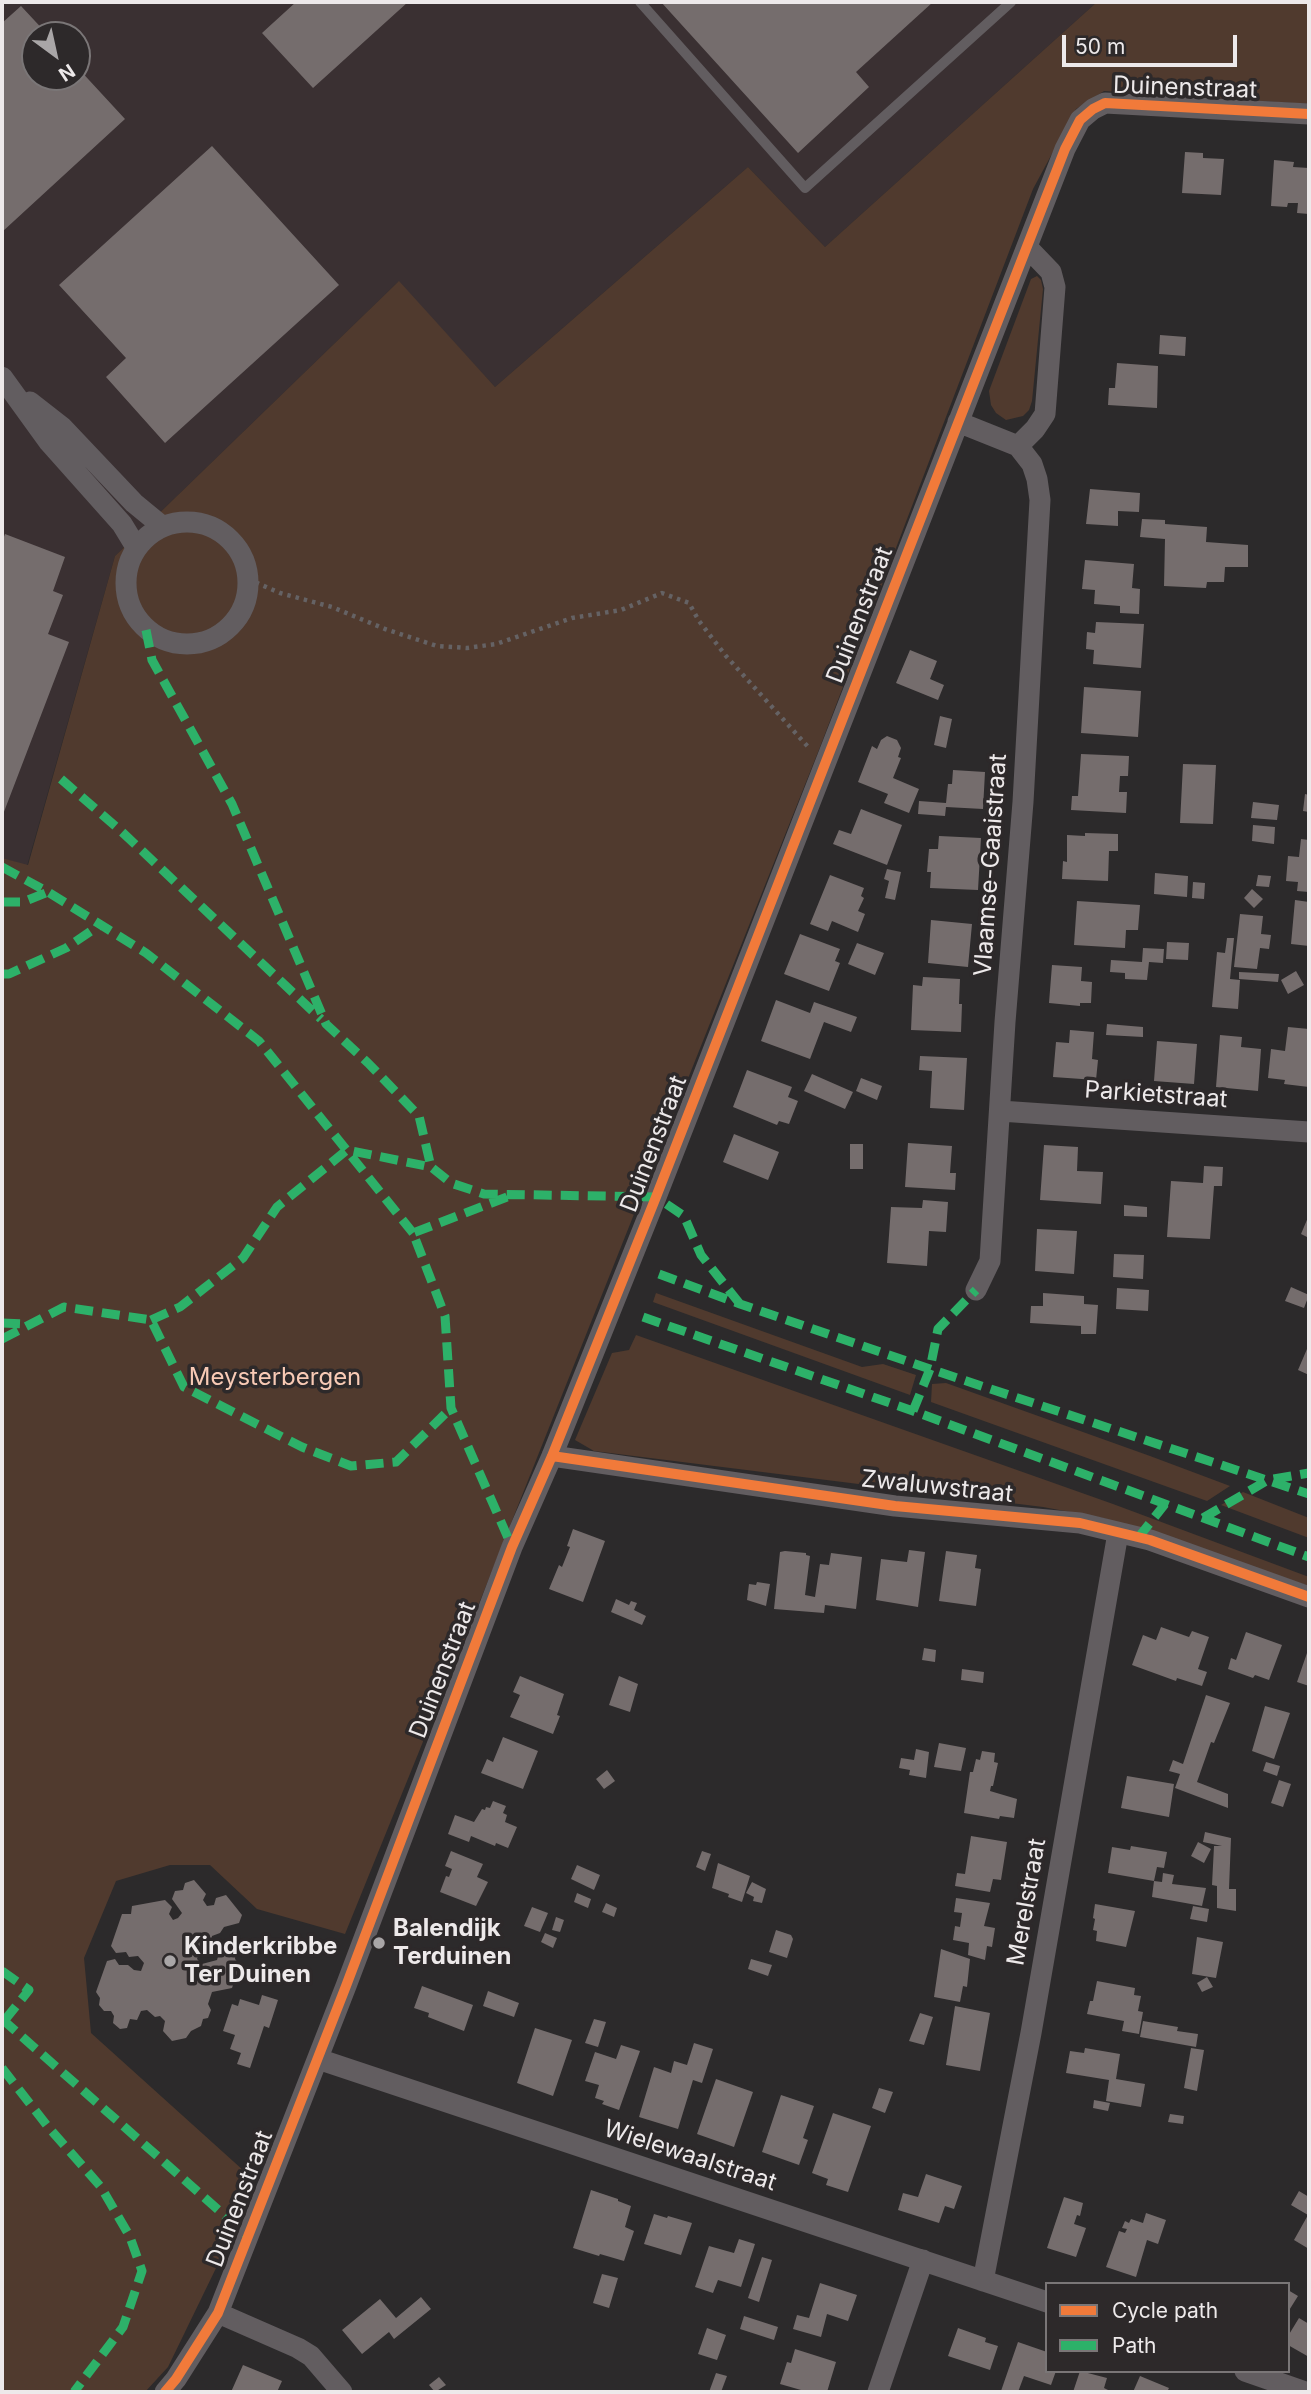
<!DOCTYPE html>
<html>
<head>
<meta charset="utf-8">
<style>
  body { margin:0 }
  #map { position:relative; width:1311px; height:2394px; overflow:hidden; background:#2c2a2b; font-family:Inter,sans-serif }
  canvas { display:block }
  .frame { position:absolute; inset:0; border:4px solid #ede9ea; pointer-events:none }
  .legend { position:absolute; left:1045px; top:2282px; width:245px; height:91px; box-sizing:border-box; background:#2d292a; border:2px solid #7a7677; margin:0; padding:9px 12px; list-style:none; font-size:21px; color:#ede9ea }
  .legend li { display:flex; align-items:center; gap:14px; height:35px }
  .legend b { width:35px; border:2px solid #7a7677 }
  .north { position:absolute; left:21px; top:21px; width:70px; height:70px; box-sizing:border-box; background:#2d292a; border:2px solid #7a7677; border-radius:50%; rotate:147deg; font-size:19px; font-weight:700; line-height:28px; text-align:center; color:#ede9ea }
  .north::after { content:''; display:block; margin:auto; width:24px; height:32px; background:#a9a6a7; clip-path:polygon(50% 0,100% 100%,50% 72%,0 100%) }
  .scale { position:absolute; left:1062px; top:35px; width:175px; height:32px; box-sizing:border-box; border:4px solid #ede9ea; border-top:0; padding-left:9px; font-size:21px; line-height:24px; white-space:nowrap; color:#ede9ea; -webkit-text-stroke:5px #2d292a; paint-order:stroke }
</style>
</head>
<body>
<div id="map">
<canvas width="1311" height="2394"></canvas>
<div class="frame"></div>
<ul class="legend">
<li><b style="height:9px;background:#f17a3a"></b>Cycle path</li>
<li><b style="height:9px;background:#2db169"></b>Path</li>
</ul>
<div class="north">N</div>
<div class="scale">50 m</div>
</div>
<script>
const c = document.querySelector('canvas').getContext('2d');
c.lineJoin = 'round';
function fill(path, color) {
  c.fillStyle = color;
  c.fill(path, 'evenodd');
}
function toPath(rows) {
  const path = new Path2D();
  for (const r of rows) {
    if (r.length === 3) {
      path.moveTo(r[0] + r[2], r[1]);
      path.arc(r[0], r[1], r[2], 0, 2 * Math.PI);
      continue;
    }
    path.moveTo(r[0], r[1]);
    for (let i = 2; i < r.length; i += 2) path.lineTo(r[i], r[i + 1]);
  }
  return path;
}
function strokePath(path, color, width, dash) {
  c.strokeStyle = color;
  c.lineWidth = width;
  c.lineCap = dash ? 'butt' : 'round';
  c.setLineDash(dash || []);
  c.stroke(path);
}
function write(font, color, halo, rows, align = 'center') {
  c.font = font + ' Inter,sans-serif';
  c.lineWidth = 7;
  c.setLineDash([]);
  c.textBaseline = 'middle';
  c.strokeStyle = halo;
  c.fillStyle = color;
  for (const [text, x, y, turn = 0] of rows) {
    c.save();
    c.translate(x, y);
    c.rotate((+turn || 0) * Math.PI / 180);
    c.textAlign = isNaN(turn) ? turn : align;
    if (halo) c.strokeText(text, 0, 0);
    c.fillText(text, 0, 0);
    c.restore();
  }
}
fill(toPath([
  [2,2,1097,2,825,247,748,167,495,387,398,282,115,556,27,866,2,858],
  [35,35,77,35,77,77,35,77]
]), '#3a3032');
fill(toPath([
  [1097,2,1309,2,1309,104,1104,91,1076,109,1033,189,820,747,476,1611,345,1934,257,1909,210,1865,170,1865,116,1881,84,1958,91,2033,254,2180,218,2264,168,2367,145,2392,2,2392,2,858,28,865,115,556,399,281,495,387,748,167,825,247],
  [1037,276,1041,280,1043,289,1032,401,1029,410,1023,416,1006,420,996,413,991,405,989,391,1031,279],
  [656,1293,862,1367,883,1364,916,1375,910,1395,653,1302],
  [636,1335,1113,1504,1309,1577,1309,1586,1103,1518,1043,1507,594,1451,575,1440,612,1353,629,1350],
  [946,1383,1150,1456,1230,1486,1207,1501,931,1402,932,1384],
  [1243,1492,1309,1518,1309,1538,1221,1505]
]), '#503a2e');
fill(toPath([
  [296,2,408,2,313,88,262,33],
  [661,2,933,2,856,72,869,87,798,153],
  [21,6,48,35,35,35,35,77,77,77,77,67,125,119,2,232,2,23],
  [212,146,339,285,165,443,106,377,126,358,59,285],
  [1185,152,1203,153,1203,158,1224,159,1221,195,1182,193],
  [1274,160,1294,162,1293,167,1309,168,1309,214,1297,213,1298,203,1288,203,1287,207,1271,206],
  [1160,335,1186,337,1185,356,1159,354],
  [1117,363,1158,366,1157,408,1108,405,1109,388,1115,388],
  [1090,489,1140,493,1139,512,1118,511,1118,526,1086,524],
  [1142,519,1165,520,1165,524,1207,527,1206,542,1248,545,1248,567,1225,567,1224,582,1207,582,1206,588,1164,586,1165,539,1140,537],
  [5,534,65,557,53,591,63,595,48,634,69,642,2,817,2,542],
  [1085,560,1134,564,1132,588,1140,589,1139,614,1120,613,1120,606,1094,604,1095,590,1082,589],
  [1096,622,1144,624,1141,668,1093,664,1094,650,1086,649,1087,632,1095,633],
  [910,650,937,661,930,679,944,685,938,700,896,683],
  [1084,687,1141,691,1138,737,1081,733],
  [940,716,952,719,946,748,934,745],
  [887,736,897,740,901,748,898,757,901,758,893,778,919,789,909,813,884,803,888,794,858,782,872,746,877,749,881,740],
  [1081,754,1129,756,1128,776,1120,776,1119,792,1127,792,1126,813,1071,810,1072,796,1078,796],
  [1183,764,1216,765,1213,824,1180,823],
  [953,770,985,772,983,809,946,807,945,816,918,814,919,801,946,803,948,784,952,784],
  [1305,794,1309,795,1309,812,1303,811],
  [1253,802,1279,805,1277,820,1251,818],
  [861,809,902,825,887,865,833,844,839,830,851,834],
  [1253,825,1275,827,1274,844,1252,841],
  [1085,833,1118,834,1118,851,1109,851,1108,881,1062,879,1063,861,1067,862,1067,835,1085,836],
  [939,836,981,838,978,890,930,888,931,872,927,872,929,849,938,849],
  [1301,839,1309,840,1309,892,1297,891,1298,882,1286,881,1288,856,1299,857],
  [887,869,901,872,895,900,885,898,889,881,884,879],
  [1155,873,1188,876,1187,897,1154,894],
  [830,875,864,888,861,896,864,898,858,911,865,914,858,932,832,921,828,931,810,924],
  [1258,875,1271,876,1269,887,1256,886],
  [1193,882,1205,883,1204,899,1192,898],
  [1252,889,1263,899,1254,908,1244,898],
  [1295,900,1309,902,1309,946,1291,944],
  [1077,901,1140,905,1138,930,1126,930,1125,948,1074,945],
  [1240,914,1263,916,1261,934,1271,935,1269,949,1260,948,1257,969,1234,967],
  [931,920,972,924,968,967,928,963],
  [800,934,840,949,835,961,840,963,829,991,784,974],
  [1227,938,1234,938,1230,979,1240,980,1238,1009,1212,1007,1217,952,1225,953],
  [1167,942,1189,943,1188,960,1166,959],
  [857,943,884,953,875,975,848,964],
  [1143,948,1164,949,1163,963,1149,962,1147,980,1125,979,1125,973,1110,972,1111,960,1142,962],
  [1052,965,1082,967,1081,981,1092,982,1091,1003,1080,1003,1080,1006,1049,1003],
  [1296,971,1304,985,1288,994,1281,980],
  [1239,972,1279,974,1278,982,1239,979],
  [923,977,960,979,959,1004,962,1004,961,1032,911,1030,913,985,922,986],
  [776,1000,810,1013,814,1002,857,1017,851,1032,824,1022,810,1059,761,1041],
  [1107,1024,1143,1027,1143,1037,1106,1035],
  [1288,1027,1309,1029,1309,1087,1284,1084,1285,1080,1268,1078,1271,1049,1285,1051],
  [1070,1030,1094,1032,1092,1059,1098,1060,1096,1080,1053,1077,1056,1042,1069,1043],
  [1220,1035,1242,1037,1241,1047,1261,1049,1258,1091,1216,1087],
  [1157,1041,1197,1044,1194,1084,1154,1081],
  [920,1056,967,1058,964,1110,930,1108,932,1071,919,1070],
  [747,1070,792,1087,788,1097,798,1101,789,1124,779,1121,777,1125,733,1107],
  [812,1074,853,1092,845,1109,804,1091],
  [861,1078,882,1086,877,1100,856,1091],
  [734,1134,779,1152,768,1180,723,1162],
  [908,1143,952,1146,950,1173,956,1173,955,1190,905,1187],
  [850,1144,863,1144,863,1169,850,1169],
  [1044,1145,1078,1147,1077,1171,1103,1172,1101,1204,1040,1200],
  [1204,1166,1223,1167,1222,1186,1214,1186,1210,1239,1167,1237,1171,1181,1203,1183],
  [923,1200,948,1202,946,1232,929,1231,927,1266,887,1263,891,1207,922,1208],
  [1124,1205,1147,1207,1147,1217,1124,1216],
  [1309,1215,1309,1238,1301,1234],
  [1037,1229,1077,1231,1074,1274,1035,1271],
  [1114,1254,1144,1255,1143,1279,1113,1277],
  [1291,1287,1309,1295,1304,1308,1285,1301],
  [1117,1288,1149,1290,1148,1311,1116,1309],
  [1043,1293,1084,1296,1084,1304,1098,1305,1096,1334,1081,1334,1081,1326,1030,1323,1031,1306,1043,1306],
  [1307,1349,1309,1350,1309,1375,1298,1370],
  [573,1529,605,1541,583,1602,549,1589,559,1565,562,1567,570,1547,567,1546],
  [909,1550,925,1552,918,1607,876,1600,881,1559,907,1562],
  [785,1551,806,1553,806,1555,810,1556,805,1595,815,1597,820,1564,829,1565,831,1553,862,1557,856,1609,825,1605,824,1613,774,1609,780,1552],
  [946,1551,977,1555,975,1568,981,1569,976,1606,939,1601],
  [757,1582,770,1584,766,1606,747,1600,749,1584,756,1585],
  [616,1599,629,1605,631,1601,637,1603,634,1610,646,1616,642,1625,611,1612],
  [1161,1627,1189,1637,1192,1631,1209,1637,1198,1669,1207,1672,1202,1686,1177,1678,1176,1681,1132,1665,1143,1635,1156,1640],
  [1246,1632,1282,1645,1269,1680,1255,1675,1253,1678,1228,1669,1231,1658,1236,1660],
  [924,1648,936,1650,935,1662,922,1660],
  [1307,1653,1309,1654,1309,1686,1297,1682],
  [962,1669,984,1672,983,1683,961,1680],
  [520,1676,564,1694,557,1715,560,1716,553,1734,510,1717,520,1695,513,1692],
  [619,1676,638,1684,630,1712,609,1705],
  [1206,1695,1230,1703,1214,1743,1211,1742,1197,1782,1228,1794,1228,1808,1175,1788,1180,1774,1169,1771,1173,1760,1183,1764],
  [1265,1706,1290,1713,1274,1759,1252,1751],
  [503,1737,538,1751,523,1789,481,1773,487,1759,493,1762],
  [939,1743,966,1748,961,1771,934,1767],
  [916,1749,929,1752,926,1778,909,1775,910,1770,899,1768,901,1758,914,1760],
  [982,1751,995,1753,994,1762,998,1763,993,1786,991,1786,990,1791,1017,1799,1014,1818,1000,1816,999,1819,964,1813,970,1772,973,1772,976,1759,980,1760],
  [1266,1762,1280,1766,1277,1776,1263,1771],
  [607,1770,615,1781,604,1789,596,1779],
  [1127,1776,1174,1784,1169,1817,1121,1808],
  [1279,1780,1291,1784,1283,1807,1271,1803],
  [493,1801,506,1806,503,1813,507,1815,505,1822,517,1827,508,1848,496,1843,495,1846,471,1836,469,1842,448,1834,455,1815,474,1822,482,1809,485,1810,486,1807,490,1808],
  [1205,1832,1231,1838,1229,1889,1236,1889,1236,1911,1217,1908,1217,1886,1212,1885,1214,1846,1222,1846,1203,1842],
  [971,1836,1007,1842,1001,1880,993,1879,990,1892,955,1886,957,1873,965,1874],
  [1198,1842,1211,1849,1204,1863,1191,1856],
  [1131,1846,1167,1852,1164,1868,1157,1867,1154,1881,1162,1882,1163,1873,1174,1875,1172,1884,1206,1888,1202,1906,1152,1897,1154,1881,1108,1873,1112,1847,1130,1850],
  [451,1851,483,1864,477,1877,488,1882,476,1906,440,1892,446,1876,449,1877,452,1869,445,1866],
  [702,1851,711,1854,705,1871,696,1867],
  [718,1863,750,1876,742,1902,728,1897,729,1894,712,1888],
  [577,1865,600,1875,594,1890,571,1879],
  [194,1880,206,1894,203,1900,207,1906,214,1905,216,1898,226,1895,242,1915,239,1923,224,1927,220,1933,212,1936,211,1942,202,1945,197,1959,202,1964,217,1960,221,1946,231,1944,236,1951,235,1959,240,1965,232,1988,212,1992,208,2004,211,2010,208,2018,203,2019,201,2026,191,2031,186,2038,172,2041,163,2031,165,2021,160,2016,155,2017,147,2010,141,2011,137,2020,130,2019,127,2028,120,2029,113,2023,114,2016,111,2011,104,2011,99,2005,100,1998,96,1992,107,1961,115,1959,119,1965,128,1965,134,1970,141,1971,144,1963,138,1956,129,1957,126,1952,116,1953,111,1946,122,1914,131,1914,132,1906,165,1900,172,1907,169,1914,173,1920,178,1918,182,1913,172,1899,175,1891,183,1890,185,1883],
  [752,1882,766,1889,762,1903,753,1901,754,1897,746,1893],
  [577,1893,591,1899,588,1908,574,1902],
  [956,1898,990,1903,984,1926,995,1928,992,1947,987,1946,985,1960,968,1955,969,1943,953,1940,955,1926,960,1927,962,1913,954,1912],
  [606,1903,617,1908,614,1917,602,1912],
  [1095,1904,1135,1911,1126,1947,1096,1941,1097,1931,1093,1930,1095,1919,1093,1918],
  [1193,1906,1209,1909,1207,1922,1190,1919],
  [532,1907,548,1913,540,1932,524,1926],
  [556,1917,564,1920,560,1932,552,1930],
  [466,1924,484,1931,480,1939,463,1933],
  [776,1930,791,1935,793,1939,787,1958,769,1952],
  [545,1933,557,1938,553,1948,541,1942],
  [1197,1937,1223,1942,1216,1978,1192,1974],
  [941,1949,970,1959,967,1987,963,1986,960,2002,934,1997],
  [751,1959,772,1965,768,1976,748,1969],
  [1207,1977,1213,1987,1202,1992,1197,1983],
  [1097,1981,1135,1988,1134,1995,1141,1996,1138,2011,1143,2012,1139,2034,1122,2031,1124,2021,1087,2014,1090,2001,1093,2001],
  [422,1986,473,2005,464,2031,428,2017,429,2013,414,2008],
  [488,1991,519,2003,514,2017,483,2006],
  [262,1995,278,2000,269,2028,264,2026,250,2068,237,2064,241,2053,230,2049,235,2035,223,2031,232,2004,238,2006,240,1999,259,2005],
  [955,2006,990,2013,980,2071,946,2065],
  [920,2013,933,2017,924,2045,909,2041],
  [594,2019,606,2022,598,2047,585,2043],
  [1143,2021,1178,2027,1177,2031,1198,2034,1196,2047,1140,2037],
  [535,2028,572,2040,553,2096,517,2083],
  [694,2043,713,2049,702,2083,693,2080,678,2129,639,2117,654,2067,671,2073,674,2061,687,2065],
  [621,2045,640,2051,619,2110,602,2104,604,2101,595,2098,599,2085,585,2081,595,2052,616,2059],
  [1085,2048,1120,2054,1116,2079,1145,2084,1141,2107,1106,2101,1109,2080,1066,2073,1070,2051,1084,2053],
  [1191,2048,1204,2050,1197,2091,1184,2088],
  [716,2079,753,2092,734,2147,697,2134],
  [879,2088,893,2092,885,2113,872,2108],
  [781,2095,814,2106,803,2138,808,2140,799,2165,762,2152],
  [1094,2100,1110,2103,1108,2111,1093,2108],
  [833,2113,871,2126,848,2192,826,2185,828,2179,812,2173],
  [1170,2114,1184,2116,1183,2124,1168,2122],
  [926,2174,962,2186,954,2209,945,2206,939,2223,898,2210,903,2193,918,2197],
  [591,2190,618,2199,618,2201,631,2206,625,2227,634,2231,624,2261,600,2254,599,2256,573,2248],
  [1299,2191,1309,2197,1309,2249,1294,2240,1308,2215,1291,2205],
  [1064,2197,1083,2203,1080,2216,1077,2215,1074,2224,1086,2228,1076,2257,1047,2248],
  [1146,2213,1166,2220,1158,2244,1147,2240,1136,2277,1106,2267,1119,2231,1125,2233,1127,2229,1122,2228,1125,2221,1129,2223,1131,2219,1143,2223],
  [654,2214,667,2218,668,2216,692,2223,681,2255,644,2244],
  [739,2239,755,2244,741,2287,718,2280,713,2293,695,2287,709,2246,734,2253],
  [762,2257,772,2260,759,2302,748,2298],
  [602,2274,618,2278,609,2308,593,2303],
  [820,2283,857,2295,848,2321,827,2314,821,2337,793,2329,797,2315,809,2318],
  [1288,2290,1298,2296,1288,2312],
  [421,2297,431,2309,394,2339,389,2332,362,2354,342,2330,380,2299,396,2318],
  [744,2316,778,2327,774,2340,740,2329],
  [1299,2318,1309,2324,1309,2357,1288,2345,1288,2336],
  [707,2328,726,2335,717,2360,698,2354],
  [958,2328,986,2338,985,2342,998,2346,990,2370,948,2356],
  [1018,2342,1047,2352,1047,2371,1056,2371,1051,2385,1024,2376,1018,2392,1001,2391],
  [795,2349,836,2362,827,2392,808,2392,780,2384,787,2362,791,2363],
  [243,2365,282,2381,277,2392,231,2392],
  [1080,2371,1107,2378,1104,2388,1108,2390,1108,2392,1073,2392],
  [716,2373,727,2376,721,2392,709,2392],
  [1140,2376,1169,2388,1167,2392,1133,2392],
  [439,2377,446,2385,435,2392,429,2385]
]), '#756d6d');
strokePath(toPath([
  [248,579,280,593,332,607,385,629,437,646,467,648,496,644,572,618,621,610,662,593,689,603,699,621,726,656,810,749]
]), '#656264', 4.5, [3.5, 5]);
strokePath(toPath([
  [640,2,805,188,1011,2]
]), '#625d60', 10);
strokePath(toPath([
  [2,377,49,442,122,524,136,547],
  [30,402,62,427,134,503,162,526],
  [958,422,1018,446,1032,464,1037,479,1040,500,1023,802,1005,1022,990,1261,976,1290],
  [1018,446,1035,429,1045,414,1055,287,1051,272,1027,247],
  [187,583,61],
  [1000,1111,1309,1132],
  [552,1456,895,1506,1080,1523,1150,1540,1309,1597],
  [318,2059,1047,2302],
  [983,2281,1031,2033,1118,1533],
  [218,2313,298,2348,311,2356,342,2392],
  [1245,2371,1305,2392],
  [165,2392,176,2379,218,2313,346,1986,512,1547,552,1456,656,1197,1065,149,1080,120,1093,109,1105,103,1309,114],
  [878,2392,923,2260]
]), '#625d60', 21);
strokePath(toPath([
  [146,630,152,660,232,804,326,1024,368,1063,419,1116,431,1167],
  [61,779,121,831,321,1019],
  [2,867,48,892,146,953,259,1041,413,1233],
  [2,902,23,902,48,892],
  [2,974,9,974,66,948,100,925],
  [507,1197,413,1233,445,1316,451,1408,512,1547],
  [659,1274,740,1304,930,1369,1309,1494],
  [643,1317,913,1411,1309,1557],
  [151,1320,180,1307,243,1258,277,1207,347,1150,431,1167,451,1183,484,1194,656,1197,684,1216,701,1255,740,1304],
  [2,1323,26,1324],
  [2,1339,64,1307,151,1320,184,1387,302,1447,351,1466,396,1462,451,1408],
  [913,1411,930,1369,938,1329,976,1290],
  [1203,1518,1268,1480,1309,1473],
  [1138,1538,1165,1504],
  [2,1971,29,1990,4,2021,2,2021],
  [2,2019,248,2236],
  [2,2068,49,2128,101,2187,130,2237,142,2271,123,2327,74,2392]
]), '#2db169', 9, [18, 9]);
strokePath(toPath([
  [552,1456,895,1506,1080,1523,1150,1540,1309,1597],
  [165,2392,176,2379,218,2313,346,1986,512,1547,552,1456,656,1197,1065,149,1080,120,1093,109,1105,103,1309,114]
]), '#f17a3a', 10);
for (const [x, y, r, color] of [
  [379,1943,7,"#a9a6a7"],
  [170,1961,7,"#a9a6a7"]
]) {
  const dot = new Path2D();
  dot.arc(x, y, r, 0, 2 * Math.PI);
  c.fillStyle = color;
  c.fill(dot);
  strokePath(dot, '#2d292a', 2.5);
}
write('24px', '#ede9ea', '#2d292a', [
  ["Duinenstraat",1185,88,2],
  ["Duinenstraat",860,615,-69],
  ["Vlaamse-Gaaistraat",991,865,-86],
  ["Parkietstraat",1156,1095,4],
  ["Duinenstraat",654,1144,-69],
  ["Zwaluwstraat",937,1487,6],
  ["Duinenstraat",443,1670,-69],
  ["Merelstraat",1027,1902,-80],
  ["Wielewaalstraat",690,2156,18],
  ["Duinenstraat",240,2199,-69]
]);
write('24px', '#f8cab5', '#2d292a', [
  ["Meysterbergen",275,1378]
]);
write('bold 24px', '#ede9ea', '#2d292a', [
  ["Balendijk",393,1929],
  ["Terduinen",393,1957],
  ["Kinderkribbe",184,1947],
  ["Ter Duinen",184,1975]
], 'left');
</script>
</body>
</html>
